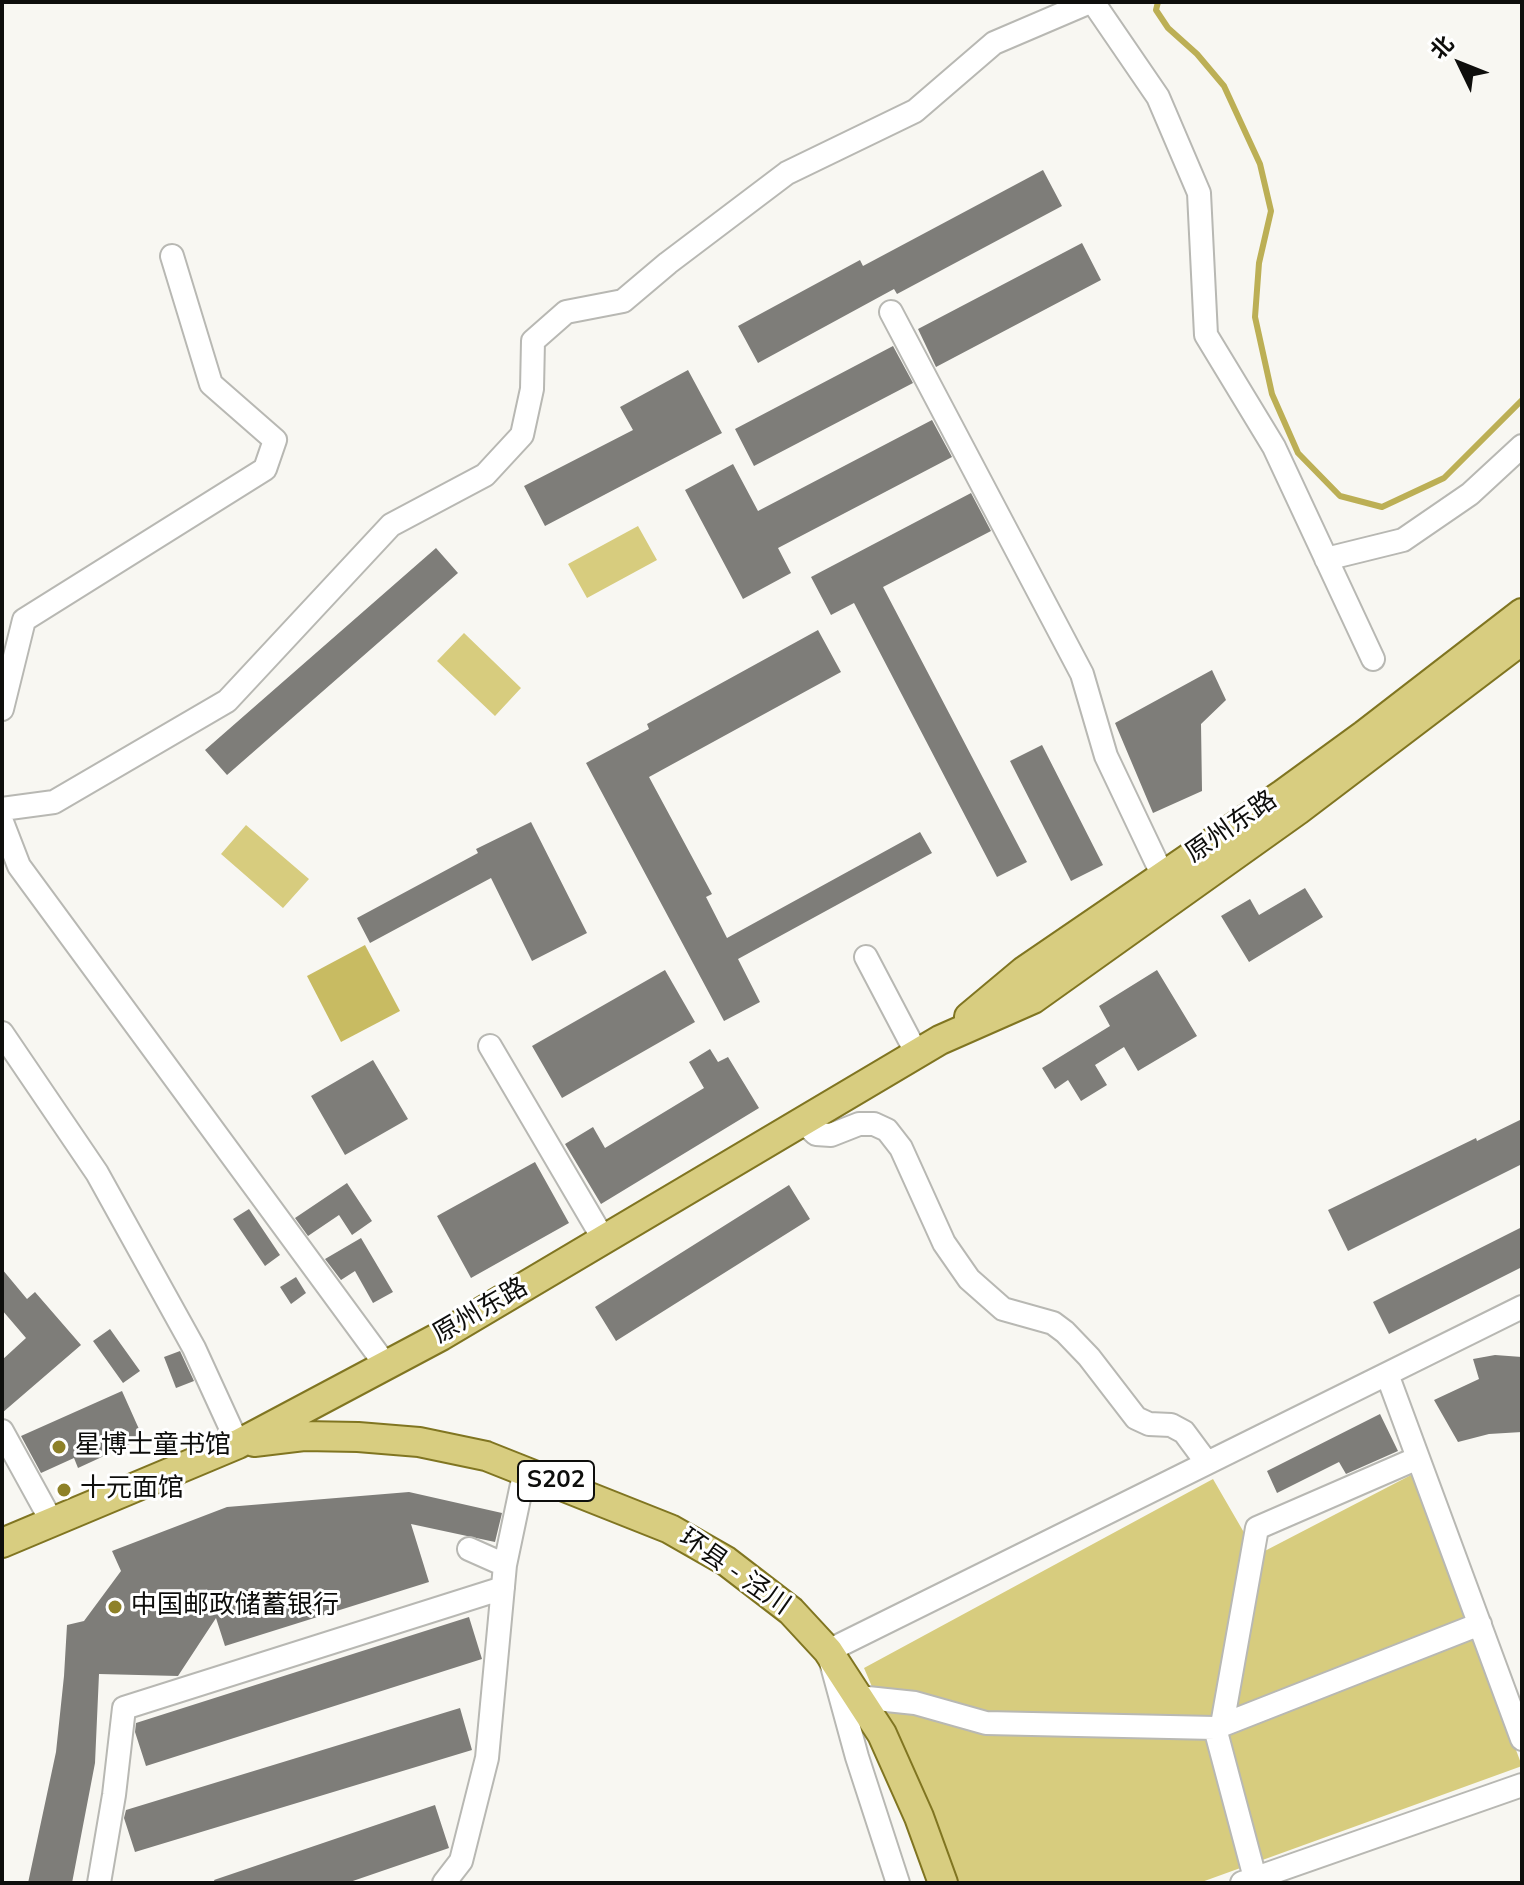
<!DOCTYPE html>
<html>
<head>
<meta charset="utf-8">
<style>
  body { margin:0 }
  #map { position:relative; width:1524px; height:1885px; overflow:hidden; background:#f8f7f2; font-family:"Nunito Sans","Noto Sans SC",sans-serif }
  canvas { display:block }
  .frame { position:absolute; inset:0; border:4px solid #0e0e0c; pointer-events:none }
  .north { position:absolute; left:1420px; top:24px; width:80px; height:80px; -webkit-text-stroke:6px #fff; paint-order:stroke; rotate:313deg; font-size:22px; font-weight:700; line-height:32px; text-align:center; color:#0e0e0c }
  .north::after { content:''; display:block; margin:auto; width:28px; height:36px; background:#0e0e0c; clip-path:polygon(50% 0,100% 100%,50% 72%,0 100%) }
</style>
</head>
<body>
<div id="map">
<canvas width="1524" height="1885"></canvas>
<div class="frame"></div>
<div class="north">北</div>
</div>
<script>
const c = document.querySelector('canvas').getContext('2d');
c.lineJoin = 'round';
function fill(path, color) {
  c.fillStyle = color;
  c.fill(path, 'evenodd');
}
function toPath(rows) {
  const path = new Path2D();
  for (const r of rows) {
    path.moveTo(r[0], r[1]);
    for (let i = 2; i < r.length; i += 2) path.lineTo(r[i], r[i + 1]);
  }
  return path;
}
function strokePath(path, color, width, dash) {
  c.strokeStyle = color;
  c.lineWidth = width;
  c.lineCap = dash ? 'butt' : 'round';
  c.setLineDash(dash || []);
  c.stroke(path);
}
function write(font, color, halo, rows, align = 'center') {
  c.font = font + ' "Nunito Sans","Noto Sans SC",sans-serif';
  c.lineWidth = 6;
  c.setLineDash([]);
  c.textBaseline = 'middle';
  c.strokeStyle = halo;
  c.fillStyle = color;
  for (const [text, x, y, turn = 0] of rows) {
    c.save();
    c.translate(x, y);
    c.rotate((+turn || 0) * Math.PI / 180);
    c.textAlign = isNaN(turn) ? turn : align;
    if (halo) c.strokeText(text, 0, 0);
    c.fillText(text, 0, 0);
    c.restore();
  }
}
fill(toPath([
  [638,526,657,560,587,598,568,564],
  [464,633,521,688,495,716,437,661],
  [246,825,309,879,283,908,221,854],
  [1413,1474,1522,1766,1199,1883,956,1883,864,1668,1213,1479,1257,1555]
]), '#d7cc7e');
fill(toPath([
  [365,945,400,1011,341,1042,307,976]
]), '#c8bb62');
strokePath(toPath([
  [1158,2,1156,10,1168,28,1197,54,1224,86,1260,164,1271,211,1259,263,1255,317,1272,394,1298,453,1340,496,1382,507,1444,478,1522,400]
]), '#bcaf55', 6);
fill(toPath([
  [1043,170,1062,206,897,294,894,289,758,363,738,326,860,260,863,266],
  [1082,243,1101,280,936,367,918,329],
  [893,346,913,383,754,466,735,429],
  [688,370,722,433,545,526,524,486,633,430,620,407],
  [932,420,952,457,778,548,791,573,743,599,685,490,733,464,758,511],
  [971,493,991,531,883,587,1027,862,997,877,854,603,831,615,811,577],
  [436,548,458,573,227,775,205,750],
  [818,630,841,672,649,777,712,894,706,897,727,938,920,832,932,853,738,959,760,1002,724,1021,586,763,649,729,647,724],
  [1212,670,1226,700,1201,724,1202,791,1153,813,1115,723],
  [1042,745,1103,865,1071,881,1010,761],
  [531,822,587,933,532,961,491,878,370,943,357,918,478,853,476,849],
  [1305,888,1323,917,1249,962,1221,916,1250,899,1259,915],
  [665,970,695,1022,562,1098,532,1046],
  [1157,970,1197,1036,1138,1071,1124,1047,1095,1065,1107,1085,1081,1101,1068,1080,1055,1089,1042,1068,1110,1026,1099,1006],
  [710,1049,718,1062,728,1057,759,1108,601,1204,565,1144,593,1127,605,1148,704,1088,689,1062],
  [373,1060,408,1119,345,1155,311,1096],
  [1522,1119,1522,1164,1348,1251,1328,1210,1476,1138,1477,1141],
  [535,1162,569,1223,471,1278,437,1216],
  [347,1183,372,1221,352,1235,339,1215,308,1236,295,1218],
  [789,1185,810,1219,616,1341,595,1307],
  [249,1209,280,1255,265,1266,233,1219],
  [1522,1227,1522,1267,1389,1334,1373,1302],
  [361,1238,393,1292,373,1303,355,1271,341,1280,325,1259],
  [2,1269,27,1299,35,1292,81,1345,2,1413,2,1360,26,1338,2,1310],
  [296,1277,306,1293,291,1304,280,1287],
  [110,1329,140,1371,123,1383,93,1341],
  [180,1351,194,1381,176,1388,164,1357],
  [1495,1355,1522,1357,1522,1432,1489,1434,1458,1442,1434,1400,1479,1379,1473,1359],
  [122,1391,143,1438,78,1468,74,1458,41,1473,21,1436],
  [1380,1414,1398,1451,1346,1474,1339,1462,1277,1493,1267,1471],
  [409,1492,502,1513,495,1542,411,1524,429,1582,225,1646,216,1618,178,1676,99,1674,95,1763,72,1883,28,1883,56,1752,64,1676,67,1625,84,1621,121,1571,112,1551,227,1507],
  [469,1617,482,1659,146,1766,135,1732,136,1723],
  [460,1708,472,1750,135,1852,124,1818,126,1810],
  [435,1805,449,1848,347,1883,215,1883,214,1880]
]), '#7e7d79');
const minor = toPath([
  [1093,2,1158,97,1199,193,1206,335,1274,447,1373,659],
  [891,312,1082,674,1106,756,1163,876],
  [1326,559,1403,540,1470,494,1522,446],
  [2,709,24,620,265,469,275,440,211,384,172,256],
  [2,809,54,802,227,701,391,525,485,475,522,435,532,389,533,341,566,312,623,301,668,263,787,173,915,111,994,43,1090,2],
  [2,822,19,866,385,1364],
  [866,957,917,1054],
  [2,1033,97,1173,194,1348,238,1444],
  [490,1046,604,1240],
  [803,1122,816,1134,831,1135,859,1124,874,1124,887,1130,901,1148,944,1243,969,1279,1003,1309,1053,1323,1065,1332,1089,1357,1136,1418,1149,1424,1171,1425,1184,1432,1207,1463],
  [1387,1374,1522,1739],
  [2,1431,52,1522],
  [469,1549,505,1565],
  [858,1697,915,1703,986,1723,1215,1728,1480,1624],
  [1222,1725,1257,1528,1418,1458],
  [1215,1728,1255,1878],
  [99,1883,114,1795,124,1708,503,1588],
  [444,1883,461,1861,487,1758,505,1565,525,1470],
  [898,1883,857,1757,828,1651,1522,1307],
  [1242,1883,1522,1785]
]);
const major = toPath([
  [969,1017,1024,971,1283,794,1364,735,1522,613],
  [254,1442,304,1436,358,1437,419,1442,486,1456,670,1529,726,1561,791,1611,828,1651,882,1734,919,1817,943,1883],
  [2,1543,238,1444,441,1336,940,1040,1033,999,1298,810,1522,640]
]);
strokePath(minor, '#b8b8b3', 26);
strokePath(major, '#807521', 32);
strokePath(minor, '#fff', 22);
strokePath(major, '#d8cd80', 28);
for (const [x, y, r, color] of [
  [59,1447,8,"#8e8128"],
  [64,1490,8,"#8e8128"],
  [115,1607,8,"#8e8128"]
]) {
  const dot = new Path2D();
  dot.arc(x, y, r, 0, 2 * Math.PI);
  c.fillStyle = color;
  c.fill(dot);
  strokePath(dot, '#fff', 3);
}
for (const [x, y, w] of [
  [556,1481,76]
]) {
  const box = new Path2D();
  box.roundRect(x - w / 2, y - 20, w, 40, 6);
  c.fillStyle = '#fff';
  c.fill(box);
  strokePath(box, '#0e0e0c', 2);
}
write('bold 24px', '#0e0e0c', null, [
  ["S202",556,1481]
]);
write('26px', '#0e0e0c', '#fff', [
  ["原州东路",1232,828,-35],
  ["原州东路",481,1312,-30],
  ["环县 - 泾川",734,1573,35]
]);
write('26px', '#0e0e0c', '#fff', [
  ["星博士童书馆",75,1447],
  ["十元面馆",80,1490],
  ["中国邮政储蓄银行",131,1607]
], 'left');
</script>
</body>
</html>
